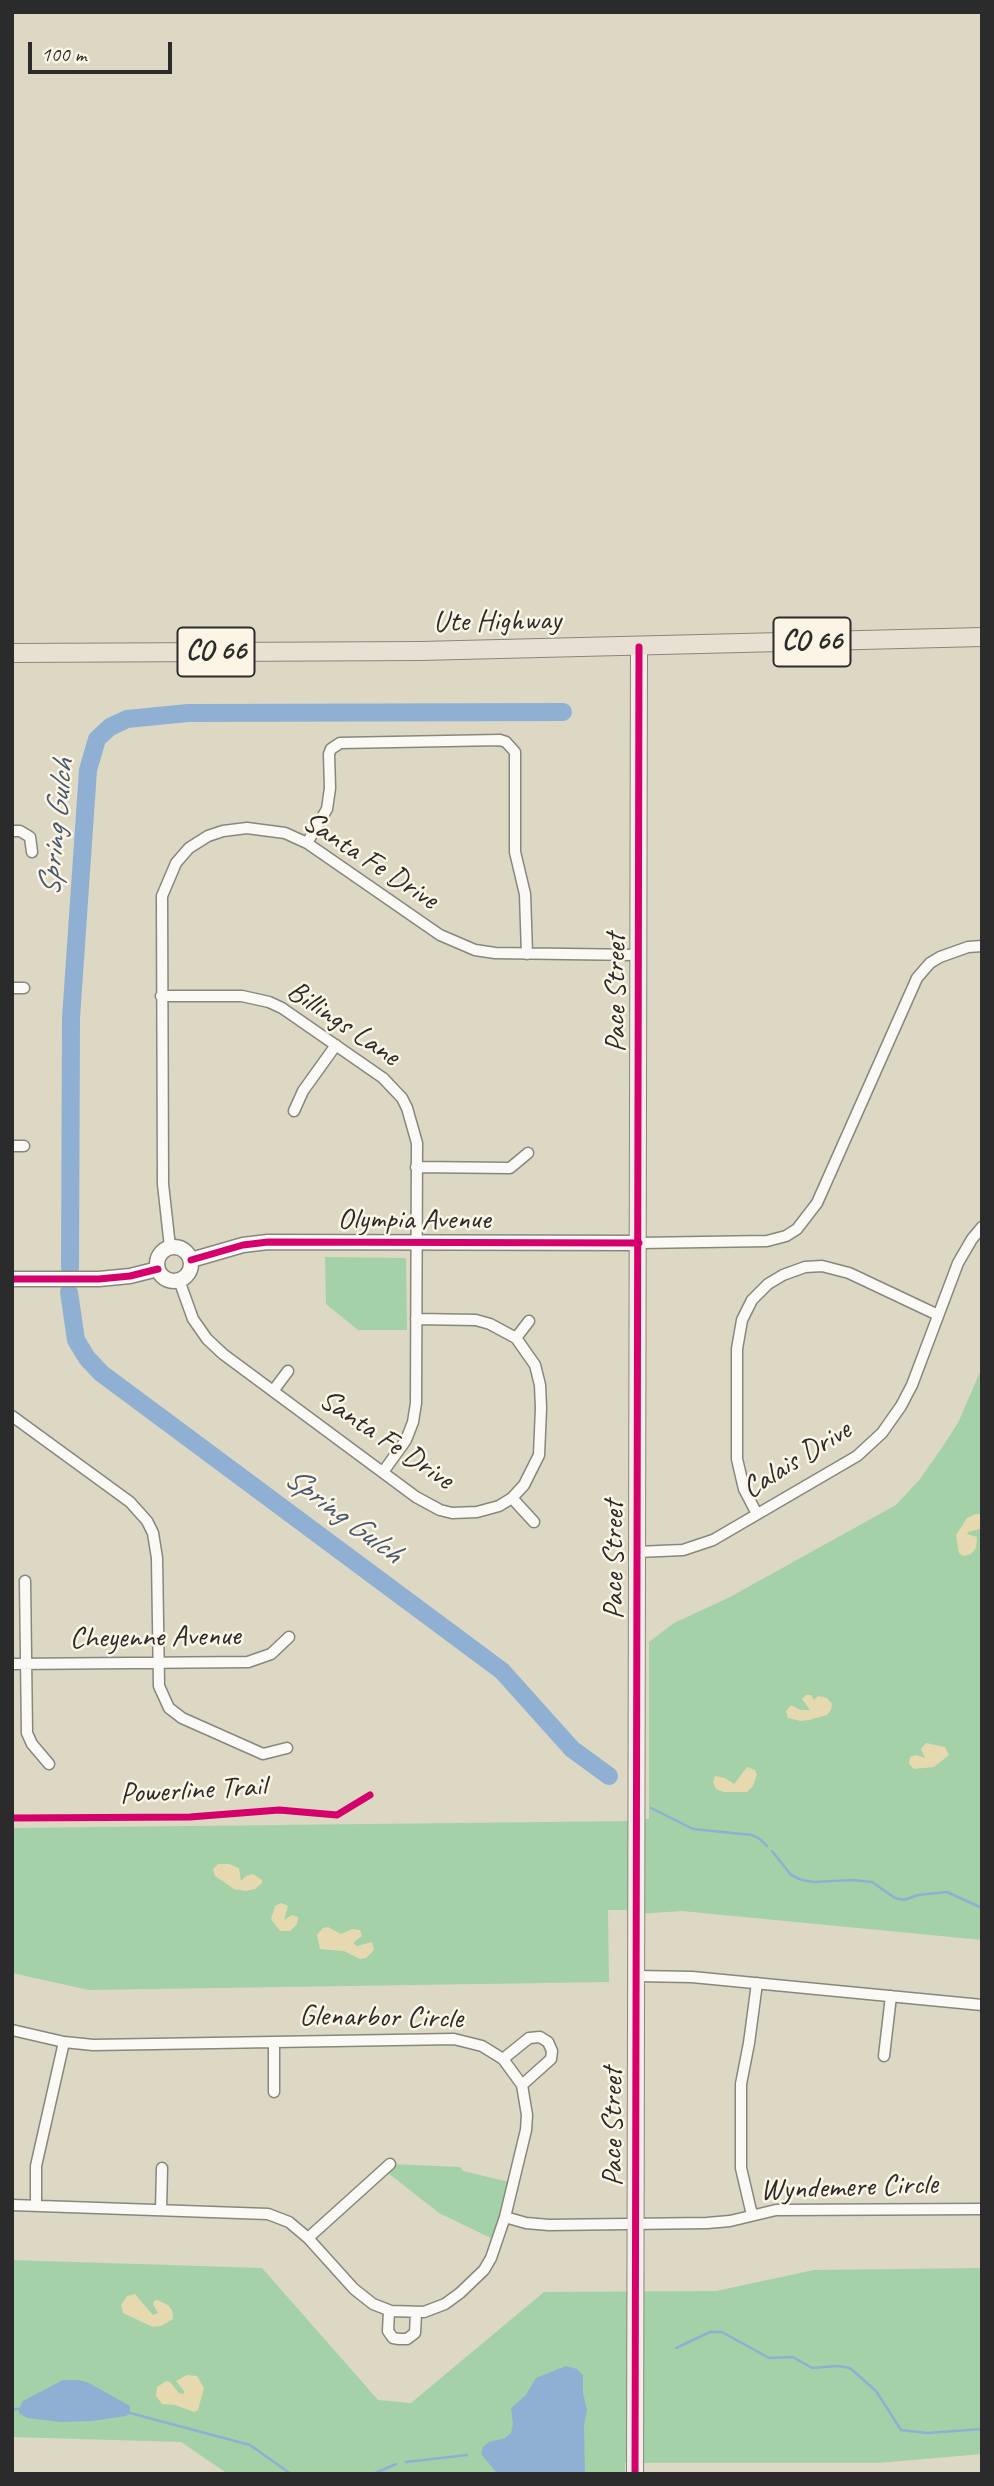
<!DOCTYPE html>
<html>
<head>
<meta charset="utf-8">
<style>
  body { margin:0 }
  #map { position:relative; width:994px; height:2486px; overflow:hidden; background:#dcd8c4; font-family:Caveat,sans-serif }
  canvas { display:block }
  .frame { position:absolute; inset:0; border:14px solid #2b2b2b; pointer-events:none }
  .scale { position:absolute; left:28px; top:42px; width:144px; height:32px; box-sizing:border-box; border:4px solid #2b2b2b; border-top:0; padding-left:9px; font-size:21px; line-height:24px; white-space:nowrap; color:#2b2b2b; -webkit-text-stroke:5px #fcf5e5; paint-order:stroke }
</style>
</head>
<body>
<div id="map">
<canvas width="994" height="2486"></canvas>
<div class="frame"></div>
<div class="scale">100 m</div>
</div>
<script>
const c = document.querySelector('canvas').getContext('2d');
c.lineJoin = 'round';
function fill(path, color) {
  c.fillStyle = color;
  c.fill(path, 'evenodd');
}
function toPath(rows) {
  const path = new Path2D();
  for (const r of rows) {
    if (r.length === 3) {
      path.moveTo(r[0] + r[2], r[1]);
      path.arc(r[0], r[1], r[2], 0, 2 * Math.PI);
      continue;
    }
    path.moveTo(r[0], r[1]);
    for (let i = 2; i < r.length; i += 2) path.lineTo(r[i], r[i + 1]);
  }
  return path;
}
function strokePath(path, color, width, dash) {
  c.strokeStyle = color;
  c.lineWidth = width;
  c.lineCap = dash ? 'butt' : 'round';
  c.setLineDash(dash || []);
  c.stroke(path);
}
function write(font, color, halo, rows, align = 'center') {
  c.font = font + ' Caveat,sans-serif';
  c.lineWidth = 5;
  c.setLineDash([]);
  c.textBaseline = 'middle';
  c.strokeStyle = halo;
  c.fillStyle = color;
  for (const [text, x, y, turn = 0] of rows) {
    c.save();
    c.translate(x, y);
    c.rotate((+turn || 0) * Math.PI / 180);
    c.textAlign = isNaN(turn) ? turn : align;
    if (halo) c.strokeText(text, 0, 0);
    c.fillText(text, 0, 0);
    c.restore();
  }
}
fill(toPath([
  [325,1257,406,1258,407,1330,358,1330,326,1304],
  [982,1367,982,1940,682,1911,636,1914,635,1910,608,1910,609,1982,89,1990,12,1973,12,1828,635,1821,636,1819,649,1819,649,1642,674,1623,730,1597,896,1505,920,1479,941,1449,958,1423],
  [390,2164,460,2167,463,2171,513,2183,497,2241,439,2213,383,2169],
  [12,2260,262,2268,378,2400,411,2403,544,2292,716,2291,814,2270,982,2268,982,2454,878,2463,625,2463,625,2474,228,2474,181,2442,12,2437]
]), '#a4d1a7');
fill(toPath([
  [976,1514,980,1514,982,1518,980,1529,968,1532,967,1534,977,1537,976,1548,971,1554,963,1556,959,1553,956,1535,967,1518],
  [806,1695,811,1695,814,1700,818,1696,827,1698,832,1704,831,1710,827,1715,809,1720,801,1721,788,1718,786,1711,791,1705,801,1710,810,1710,802,1699],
  [926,1743,945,1747,949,1755,934,1767,914,1769,909,1764,910,1757,916,1755,925,1758,921,1749],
  [747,1767,755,1770,757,1775,753,1786,747,1792,724,1792,716,1789,713,1782,715,1776,725,1778,734,1784],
  [218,1864,229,1864,239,1868,241,1881,246,1876,253,1874,262,1880,262,1883,255,1889,246,1891,234,1889,215,1876,213,1869],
  [281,1903,288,1906,284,1920,292,1915,298,1917,297,1924,290,1931,280,1931,271,1919,275,1906],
  [328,1927,341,1934,352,1929,360,1930,362,1936,354,1942,354,1944,357,1946,372,1942,374,1950,366,1958,360,1959,344,1951,320,1949,317,1935,323,1928],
  [135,2294,153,2315,158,2313,153,2304,154,2301,157,2300,168,2305,172,2310,173,2319,161,2326,153,2327,127,2315,123,2313,121,2305,127,2296],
  [187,2375,197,2376,204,2388,198,2410,194,2412,175,2405,162,2404,156,2396,157,2387,166,2381,170,2382,179,2393,184,2394,184,2391,176,2381]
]), '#e6d9af');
fill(toPath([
  [566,2366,577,2369,583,2375,583,2393,587,2410,584,2425,585,2474,497,2473,481,2454,483,2447,489,2442,505,2438,511,2433,513,2424,511,2408,526,2395,536,2378],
  [63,2380,79,2380,89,2383,130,2406,130,2413,126,2416,92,2421,61,2422,27,2418,19,2413,19,2409,23,2401]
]), '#90b0d3');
strokePath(toPath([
  [651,1808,693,1829,752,1835,760,1839,767,1846],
  [772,1851,791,1875,802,1880,814,1882,853,1880,872,1882,895,1898,904,1900,918,1895,947,1892,982,1908],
  [676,2348,710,2332,722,2332,769,2358,793,2357,812,2368,838,2366,850,2368,876,2391,901,2430,927,2433,982,2429],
  [12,2409,19,2409],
  [130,2413,250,2445,291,2474],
  [406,2462,467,2455],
  [373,2474,396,2464]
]), '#90b0d3', 2.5);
strokePath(toPath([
  [70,1268,71,1018,88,770,97,739,110,727,127,719,188,713,563,712],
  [69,1292,76,1340,87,1358,101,1373,502,1671,572,1749,609,1776]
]), '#90b0d3', 18);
const minor = toPath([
  [12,831,20,831,30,837,32,852],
  [307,843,327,809,330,788,329,754,331,749,340,743,500,740,506,742,515,752,515,852,525,894,527,954],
  [12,988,24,988],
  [161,996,242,996,269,1002,282,1008,383,1078,402,1098,407,1108,417,1143,416,1403,413,1422,406,1440,383,1472],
  [294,1111,303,1091,336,1045],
  [12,1146,24,1146],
  [416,1167,510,1168,528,1153],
  [639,1243,767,1241,786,1236,797,1229,817,1203,917,978,930,963,940,957,968,947,982,946],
  [170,1247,163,1184,162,896,176,863,189,848,208,836,223,831,247,828,285,833,307,843,440,935,475,950,495,953,639,955],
  [179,1280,193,1319,207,1339,223,1354,416,1497,440,1510,452,1513,477,1512,499,1506,512,1498,524,1485,539,1455,541,1408,540,1385,535,1365,516,1338,490,1324,476,1320,416,1319],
  [516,1338,529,1321],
  [273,1391,288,1371],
  [12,1416,130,1502,147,1521,153,1533,157,1558,159,1686,169,1708,182,1718,263,1754,287,1748],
  [512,1498,534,1522],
  [757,1514,744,1489,737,1459,737,1349,742,1320,752,1300,768,1284,783,1275,805,1267,822,1266,849,1273,938,1315],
  [637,1552,683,1550,713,1540,857,1456,882,1433,901,1406,912,1385,958,1263,972,1239,982,1227],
  [25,1581,27,1733,32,1744,49,1764],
  [12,1664,248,1662,271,1654,289,1637],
  [636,1976,692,1977,982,2005],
  [12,2030,64,2042,93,2045,454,2039,482,2046,503,2059,522,2085,527,2115,526,2130,505,2217,491,2258,484,2270,460,2293,445,2304,424,2312,391,2311,373,2304,354,2289,308,2238,289,2222,268,2214,12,2205],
  [274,2042,274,2092],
  [884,2056,891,1996],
  [503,2059,529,2038,540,2037,548,2042,552,2051,551,2059,522,2085],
  [36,2206,36,2166,64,2042],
  [161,2210,162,2168],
  [752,2215,741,2168,741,2084,749,2043,757,1983],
  [505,2217,526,2223,549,2225,707,2223,730,2221,776,2210,982,2209],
  [308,2238,390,2164],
  [389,2311,388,2331,393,2338,399,2339,407,2339,415,2333,416,2313]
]);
const tertiary = toPath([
  [174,1264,17],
  [191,1260,243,1245,268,1242,639,1243],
  [12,1279,99,1279,130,1276,158,1269]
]);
const secondary = toPath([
  [635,2474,639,647]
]);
const primary = toPath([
  [12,653,420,651,982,637]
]);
strokePath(minor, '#89877c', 13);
strokePath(tertiary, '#89877c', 17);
strokePath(secondary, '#89877c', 18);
strokePath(primary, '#89877c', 20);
strokePath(minor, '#faf9f6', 10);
strokePath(tertiary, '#faf9f6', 14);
strokePath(secondary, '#f3efe8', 16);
strokePath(primary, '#e8e0d3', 18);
strokePath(toPath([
  [191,1260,243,1245,268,1242,639,1243],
  [12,1279,99,1279,130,1276,158,1269],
  [12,1818,190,1817,279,1810,337,1815,370,1795],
  [635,2474,639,647]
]), '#d6006c', 7);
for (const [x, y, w] of [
  [812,642,77],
  [216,652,77]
]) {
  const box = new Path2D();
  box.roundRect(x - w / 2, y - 24.5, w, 49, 5);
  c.fillStyle = '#fcf5e5';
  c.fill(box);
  strokePath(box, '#2b2b2b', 2);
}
write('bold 28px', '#2b2b2b', null, [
  ["CO 66",812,642],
  ["CO 66",216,652]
]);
write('30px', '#2b2b2b', '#fcf5e5', [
  ["Ute Highway",497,622,-1],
  ["Santa Fe Drive",370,861,33],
  ["Pace Street",616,993,-90],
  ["Billings Lane",343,1024,34],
  ["Olympia Avenue",414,1220],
  ["Santa Fe Drive",386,1440,34],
  ["Calais Drive",797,1460,-32],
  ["Pace Street",614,1560,-90],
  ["Cheyenne Avenue",155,1638,-1],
  ["Powerline Trail",193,1791,-3],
  ["Glenarbor Circle",381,2018,1],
  ["Pace Street",613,2127,-90],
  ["Wyndemere Circle",849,2188,-2]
]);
write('italic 32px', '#475971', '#fcf5e5', [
  ["Spring Gulch",57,828,-84],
  ["Spring Gulch",343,1516,37]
]);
</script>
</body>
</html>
